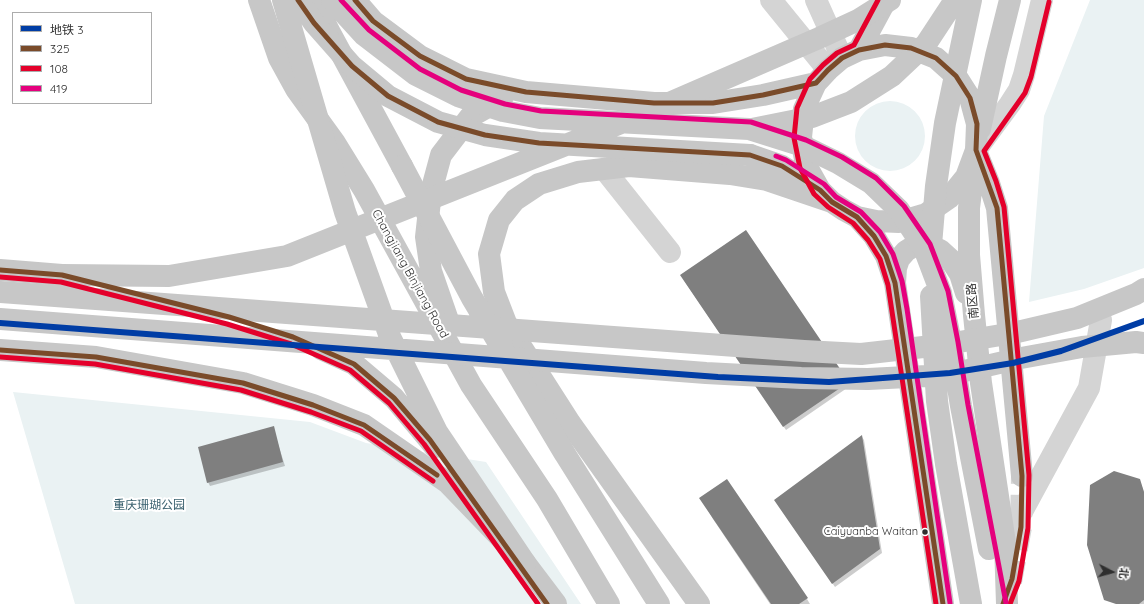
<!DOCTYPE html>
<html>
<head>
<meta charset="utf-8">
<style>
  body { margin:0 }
  #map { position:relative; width:1144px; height:604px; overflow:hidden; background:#fff; font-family:Quicksand,"Noto Sans SC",sans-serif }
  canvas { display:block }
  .legend { position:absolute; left:12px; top:12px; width:140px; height:92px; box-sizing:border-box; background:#fff; border:1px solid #acacac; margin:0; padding:5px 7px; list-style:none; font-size:12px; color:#2f2f2f }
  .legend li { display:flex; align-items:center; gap:8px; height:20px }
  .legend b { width:20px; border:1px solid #acacac }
  .north { position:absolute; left:1092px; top:552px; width:40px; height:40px; -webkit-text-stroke:3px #fff; paint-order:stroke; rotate:96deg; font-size:11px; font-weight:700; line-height:16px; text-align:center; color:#2f2f2f }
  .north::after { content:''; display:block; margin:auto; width:14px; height:18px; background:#2f2f2f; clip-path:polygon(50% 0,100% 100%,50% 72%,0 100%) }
</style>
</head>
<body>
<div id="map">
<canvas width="1144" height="604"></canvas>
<ul class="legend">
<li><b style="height:5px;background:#003da5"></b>地铁 3</li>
<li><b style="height:5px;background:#7a4b2a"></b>325</li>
<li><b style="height:5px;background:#e4002b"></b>108</li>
<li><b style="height:5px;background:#e5007d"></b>419</li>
</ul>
<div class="north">北</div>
</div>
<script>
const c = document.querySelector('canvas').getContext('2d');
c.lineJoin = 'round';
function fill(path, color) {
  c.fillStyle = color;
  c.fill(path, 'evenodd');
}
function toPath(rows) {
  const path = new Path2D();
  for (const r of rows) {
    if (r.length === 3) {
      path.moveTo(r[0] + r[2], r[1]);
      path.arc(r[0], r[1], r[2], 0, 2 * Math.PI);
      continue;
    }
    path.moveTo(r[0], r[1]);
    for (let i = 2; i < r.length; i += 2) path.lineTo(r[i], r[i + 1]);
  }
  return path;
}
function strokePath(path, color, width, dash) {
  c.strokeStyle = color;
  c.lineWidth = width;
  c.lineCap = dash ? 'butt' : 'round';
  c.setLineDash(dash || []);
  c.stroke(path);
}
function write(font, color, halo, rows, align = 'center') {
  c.font = font + ' Quicksand,"Noto Sans SC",sans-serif';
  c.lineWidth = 4;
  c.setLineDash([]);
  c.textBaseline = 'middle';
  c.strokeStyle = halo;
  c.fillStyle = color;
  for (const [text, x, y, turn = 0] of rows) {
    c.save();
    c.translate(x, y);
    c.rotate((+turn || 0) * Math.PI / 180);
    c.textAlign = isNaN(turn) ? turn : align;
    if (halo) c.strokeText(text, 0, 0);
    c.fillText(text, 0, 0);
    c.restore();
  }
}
fill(toPath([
  [1090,0,1144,0,1144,268,1084,289,1029,302,1044,116],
  [890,136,35],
  [13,392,310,422,366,443,486,462,581,604,75,604]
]), '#eaf2f3');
fill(toPath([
  [683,279,850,386,786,430],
  [273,428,285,466,210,486,208,482],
  [862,437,864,440,882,553,835,587,778,504],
  [1141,484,1144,492,1144,604,1118,604],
  [701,498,807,599,810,604,770,604,713,519]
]), '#0003');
fill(toPath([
  [746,230,849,382,783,427,680,275],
  [274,426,283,462,207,483,198,447],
  [862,435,880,549,832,584,774,500],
  [1114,471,1140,479,1144,492,1144,600,1139,604,1116,604,1104,600,1087,545,1090,485],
  [727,479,808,598,799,604,771,604,699,498]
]), '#7f7f7f');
strokePath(toPath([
  [1011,582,1021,527,1022,476]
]), '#d5d5d5', 22, [22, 11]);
strokePath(toPath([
  [771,0,828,70],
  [816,0,842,58],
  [976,150,1010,104,1019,90,1024,75,1042,0],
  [604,169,670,252],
  [1005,543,1089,388,1101,320]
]), '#d4d4d4', 22);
strokePath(toPath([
  [259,0,279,58,296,89,335,143,364,190,471,385,547,499,609,604],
  [314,0,329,31,402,166],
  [355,0,373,21,420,56,466,79,526,92,654,103,713,103,763,95,816,83],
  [859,50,886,0],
  [980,129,996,56,1010,0],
  [976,151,989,183,997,208,1022,476],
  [750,155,782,166,820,190,832,202,844,210,857,217,876,221,899,222,926,214,949,198,966,177,976,150,977,124,970,98,956,76,936,58,911,48,885,45,859,50,842,58,828,70,816,83,804,109,801,137,806,165,820,190],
  [974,167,969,208,969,255,974,315,981,383,1005,543,1007,604],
  [857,217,874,236,886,256,895,283,943,604],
  [0,270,62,275],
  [895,283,896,268,899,259,906,251,914,246,927,245,940,250,951,260,960,274,966,293],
  [449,323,431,271,426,237,431,192,441,155,470,117,502,99],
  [0,350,96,357,243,383,313,405,364,425,448,483,525,563,556,604],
  [699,604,570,423,506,323,494,292,489,254,499,220,515,200,539,184,578,172,629,166,730,174,767,180,832,202]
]), '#c7c7c7', 22);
strokePath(toPath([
  [283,0,345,212,390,337,437,432,525,563],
  [298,0,314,23,352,66,388,96,438,122,485,135,539,143,750,155],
  [332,0,364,35,416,75,458,96,503,111,540,118,749,129,803,146,838,163,871,183,899,210,924,248,941,293,951,343,961,406,989,549],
  [752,129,812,117,851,102,892,76,926,44,955,0],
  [402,166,472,298,565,454,659,604],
  [931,262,931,245,936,186,945,123,971,0],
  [62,275,169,276,287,256,646,113,819,38,858,20,890,0],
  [0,292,804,351,861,354,941,345,1013,333,1077,318,1136,294,1144,289],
  [931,296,937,401,946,464,971,604],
  [0,319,706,373,801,378,868,379,947,375,1021,358,1082,347,1136,342,1144,343],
  [321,349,354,364,394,398,435,447]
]), '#c7c7c7', 22);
strokePath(toPath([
  [298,0,314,23,352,66,388,96,438,122,485,135,539,143,750,155,782,166,820,190,832,202,857,217,874,236,886,256,895,283,943,604],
  [355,0,373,21,420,56,466,79,526,92,654,103,713,103,763,95,816,83,828,70,842,58,859,50,885,45,911,48,936,58,956,76,970,98,977,124,976,150,997,208,1022,476,1021,527,1012,579,1003,604],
  [0,270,62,275,229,317,293,337,354,364,394,398,430,440,547,604],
  [0,350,96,357,243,383,313,405,364,425,437,475]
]), '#7a4b2a', 5);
strokePath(toPath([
  [878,0,854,45,837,53,823,65,810,79,797,108,794,138,800,168,814,194,828,207,853,223,868,240,880,259,888,285,936,604],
  [0,277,61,282,227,324,291,344,350,370,389,403,424,444,538,604],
  [0,357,95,364,241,390,311,412,361,431,433,481],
  [1010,604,1019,581,1028,528,1029,475,1004,207,996,181,984,151,1025,93,1031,77,1049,2]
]), '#e4002b', 5);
strokePath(toPath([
  [341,0,369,30,420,69,461,90,505,104,541,111,751,122,806,140,842,157,876,178,904,206,930,244,948,291,958,342,968,405,1006,603],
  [776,156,786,160,824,184,836,197,861,212,880,232,893,254,902,281,907,309,950,603]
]), '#e5007d', 5);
strokePath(toPath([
  [0,323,718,377,829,382,950,373,1013,363,1061,351,1144,321]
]), '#003da5', 6);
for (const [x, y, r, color] of [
  [925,532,3.5,"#2f2f2f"]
]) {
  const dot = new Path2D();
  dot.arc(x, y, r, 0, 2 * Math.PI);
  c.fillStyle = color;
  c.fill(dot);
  strokePath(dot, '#fff', 1.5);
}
write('11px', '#2f2f2f', '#fff', [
  ["Caiyuanba Waitan",918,532]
], 'right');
write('12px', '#2f2f2f', '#fff', [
  ["Changjiang Binjiang Road",410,274,61],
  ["南区路",973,301,-95]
]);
write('12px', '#39606e', '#fff', [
  ["重庆珊瑚公园",149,505]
]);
</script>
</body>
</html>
